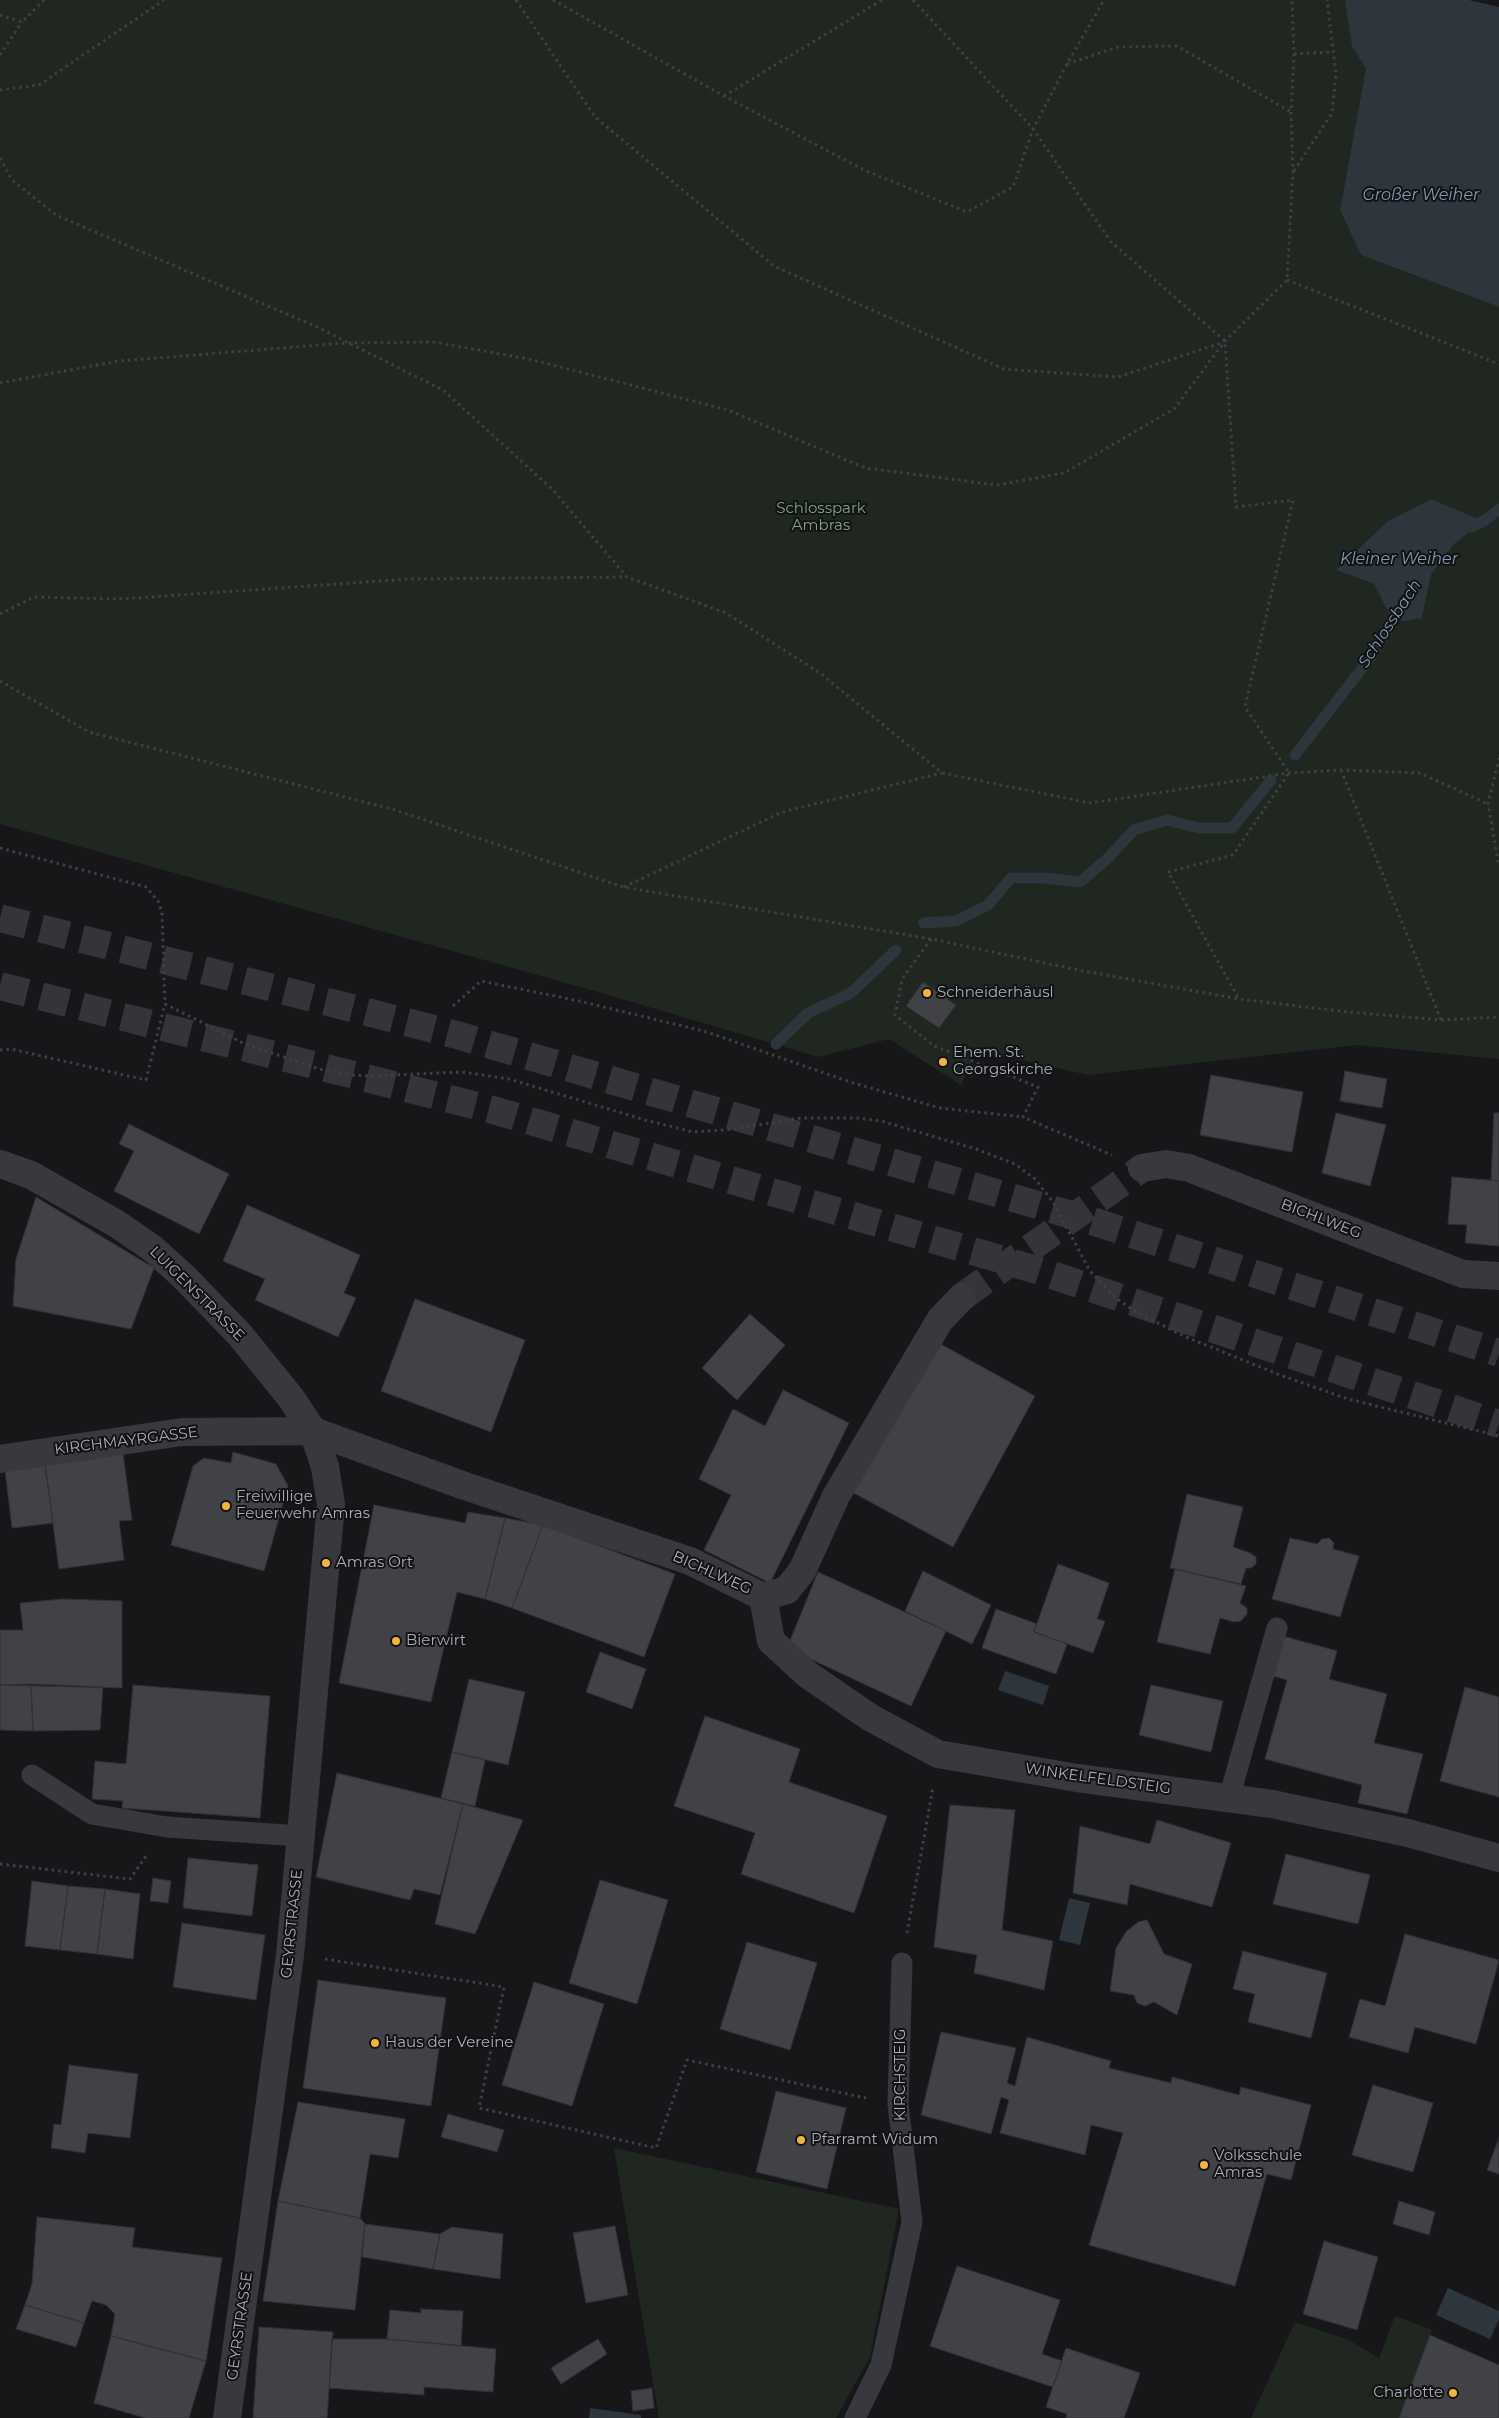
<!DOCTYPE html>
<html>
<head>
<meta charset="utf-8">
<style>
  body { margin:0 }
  canvas { display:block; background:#171719 }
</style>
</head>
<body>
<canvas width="1499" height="2418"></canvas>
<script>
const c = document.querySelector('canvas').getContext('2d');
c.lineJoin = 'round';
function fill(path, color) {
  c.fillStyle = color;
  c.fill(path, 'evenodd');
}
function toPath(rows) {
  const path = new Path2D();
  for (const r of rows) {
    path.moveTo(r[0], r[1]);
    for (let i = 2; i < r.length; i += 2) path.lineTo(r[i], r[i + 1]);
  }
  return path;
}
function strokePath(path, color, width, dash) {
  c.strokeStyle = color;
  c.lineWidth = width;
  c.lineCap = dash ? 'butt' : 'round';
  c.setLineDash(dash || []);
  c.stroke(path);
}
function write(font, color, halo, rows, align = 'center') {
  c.font = font + ' Montserrat,sans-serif';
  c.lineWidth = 4;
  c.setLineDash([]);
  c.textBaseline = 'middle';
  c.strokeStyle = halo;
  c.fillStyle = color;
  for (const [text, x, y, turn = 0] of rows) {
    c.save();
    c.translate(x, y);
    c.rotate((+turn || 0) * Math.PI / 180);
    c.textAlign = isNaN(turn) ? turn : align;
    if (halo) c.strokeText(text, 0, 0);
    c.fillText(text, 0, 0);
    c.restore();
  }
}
fill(toPath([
  [0,0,1345,0,1352,47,1366,68,1340,210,1361,255,1499,307,1499,1059,1357,1045,1088,1075,977,1050,961,1085,889,1039,818,1057,602,993,0,824],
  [1431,499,1484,521,1453,545,1431,575,1422,618,1394,623,1374,584,1336,570,1388,521],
  [614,2148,899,2209,870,2357,836,2418,659,2418],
  [1395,2316,1432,2330,1399,2418,1251,2418,1295,2322,1347,2339,1379,2358]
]), '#1f2720');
fill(toPath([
  [1345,0,1469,0,1499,7,1499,307,1361,255,1340,210,1366,68,1352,47],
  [1431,499,1484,521,1453,545,1431,575,1422,618,1394,623,1374,584,1336,570,1388,521],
  [1005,1671,1049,1686,1043,1705,998,1690],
  [1069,1898,1090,1903,1080,1945,1059,1940],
  [1448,2288,1499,2311,1499,2319,1490,2339,1436,2315],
  [590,2408,641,2415,641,2418,589,2418]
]), '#2d363d');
strokePath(toPath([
  [1472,527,1484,521,1499,509],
  [1295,755,1370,658,1401,608],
  [924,923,956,921,988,905,1011,878,1044,878,1080,882,1108,858,1134,830,1167,820,1199,828,1232,828,1271,780],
  [776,1044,808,1013,851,993,896,950]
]), '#2d363d', 11);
const building = toPath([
  [923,982,956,1005,939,1028,906,1006,923,982],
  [1345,1071,1387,1079,1382,1108,1340,1101,1345,1071],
  [1211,1075,1303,1092,1292,1152,1200,1135,1211,1075],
  [1336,1113,1386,1125,1370,1186,1322,1173,1336,1113],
  [1494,1113,1499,1113,1499,1181,1491,1180,1494,1113],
  [129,1124,229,1174,199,1234,114,1191,134,1151,119,1144,129,1124],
  [1452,1177,1499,1181,1499,1246,1465,1243,1467,1225,1448,1224,1452,1177],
  [36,1197,154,1268,131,1329,13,1306,16,1259,36,1197],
  [247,1205,360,1255,344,1293,356,1298,338,1337,255,1300,265,1279,223,1261,247,1205],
  [415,1299,525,1340,491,1432,381,1391,415,1299],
  [750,1314,785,1345,737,1400,702,1368,750,1314],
  [935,1341,1035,1396,953,1547,852,1492,935,1341],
  [783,1390,849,1423,770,1583,704,1550,731,1495,699,1479,733,1409,765,1426,783,1390],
  [122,1446,132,1520,119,1521,124,1560,59,1569,44,1456,122,1446],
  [233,1452,276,1464,288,1486,264,1571,171,1545,193,1466,204,1458,231,1463,233,1452],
  [45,1465,53,1523,12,1528,5,1470,45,1465],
  [1187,1494,1243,1507,1233,1547,1250,1553,1256,1557,1256,1564,1251,1568,1246,1568,1241,1584,1170,1568,1187,1494],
  [374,1505,465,1523,468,1512,505,1518,485,1599,457,1592,431,1702,339,1683,374,1505],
  [505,1518,543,1525,512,1608,485,1599,505,1518],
  [543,1525,675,1574,644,1657,512,1608,543,1525],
  [1290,1538,1317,1544,1322,1539,1329,1538,1334,1543,1333,1549,1359,1556,1340,1617,1272,1599,1290,1538],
  [1058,1564,1109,1583,1097,1619,1105,1621,1093,1653,1034,1632,1058,1564],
  [1175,1569,1246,1586,1240,1603,1247,1608,1247,1614,1241,1621,1234,1622,1220,1618,1210,1654,1157,1642,1175,1569],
  [923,1571,991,1605,972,1644,905,1611,923,1571],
  [818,1572,946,1631,911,1706,787,1648,818,1572],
  [63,1599,122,1601,122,1688,0,1685,0,1630,23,1630,20,1603,63,1599],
  [996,1609,1037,1624,1034,1632,1067,1644,1056,1674,982,1648,996,1609],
  [1283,1636,1337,1651,1329,1679,1387,1694,1374,1743,1423,1754,1407,1814,1358,1803,1362,1785,1265,1759,1287,1680,1273,1676,1283,1636],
  [600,1652,646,1669,632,1709,586,1692,600,1652],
  [469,1679,525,1692,508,1765,452,1752,469,1679],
  [31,1684,33,1731,0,1730,0,1685,31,1684],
  [31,1684,103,1687,100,1730,33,1731,31,1684],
  [133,1685,270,1696,260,1818,122,1808,123,1801,92,1799,95,1761,126,1764,133,1685],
  [1151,1685,1223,1701,1211,1752,1139,1735,1151,1685],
  [1465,1687,1499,1697,1499,1797,1440,1781,1465,1687],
  [705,1716,800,1749,789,1782,887,1816,854,1913,741,1874,755,1833,674,1806,705,1716],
  [452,1752,485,1760,475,1806,441,1798,452,1752],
  [337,1773,463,1804,440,1895,414,1889,410,1900,316,1877,337,1773],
  [463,1804,523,1820,475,1934,435,1924,463,1804],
  [950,1805,1015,1810,1002,1930,1053,1941,1044,1990,974,1973,977,1955,934,1947,950,1805],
  [1157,1820,1231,1843,1212,1907,1130,1884,1127,1905,1073,1893,1080,1826,1150,1844,1157,1820],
  [1286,1854,1370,1875,1358,1924,1273,1904,1286,1854],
  [188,1858,258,1865,252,1916,183,1908,188,1858],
  [153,1878,171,1881,168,1903,150,1901,153,1878],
  [600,1880,668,1900,637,2004,569,1983,600,1880],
  [32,1881,68,1886,60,1950,25,1946,32,1881],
  [68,1886,105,1889,97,1954,60,1950,68,1886],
  [105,1889,140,1894,133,1959,97,1954,105,1889],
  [1147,1920,1164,1954,1192,1964,1177,2015,1154,2002,1145,2006,1137,2003,1134,1995,1110,1991,1116,1948,1126,1932,1138,1922,1147,1920],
  [182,1923,265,1935,256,2000,173,1987,182,1923],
  [1405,1934,1499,1960,1476,2044,1415,2027,1408,2053,1349,2037,1360,1999,1385,2006,1405,1934],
  [747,1942,817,1963,790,2050,720,2029,747,1942],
  [1243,1951,1327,1973,1311,2038,1248,2022,1255,1994,1233,1989,1243,1951],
  [318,1980,446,1998,431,2106,303,2088,318,1980],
  [534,1982,604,2004,572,2106,502,2085,534,1982],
  [941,2032,1016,2048,1007,2083,1015,2086,1027,2037,1111,2061,1109,2068,1171,2083,1172,2077,1239,2095,1241,2087,1311,2105,1291,2180,1267,2174,1235,2286,1089,2245,1123,2133,1091,2125,1085,2155,1000,2133,1009,2100,1001,2097,991,2134,921,2115,941,2032],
  [69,2065,138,2074,130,2138,88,2133,85,2153,51,2148,54,2124,61,2125,69,2065],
  [1373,2085,1433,2103,1413,2172,1352,2155,1373,2085],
  [776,2091,846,2108,827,2189,756,2172,776,2091],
  [298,2102,405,2119,398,2158,370,2154,360,2218,278,2201,298,2102],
  [448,2114,504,2130,497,2152,441,2137,448,2114],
  [1499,2138,1499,2174,1487,2170,1499,2138],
  [278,2201,360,2218,365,2224,355,2310,263,2301,278,2201],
  [1399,2201,1435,2212,1429,2235,1393,2224,1399,2201],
  [37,2217,135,2228,132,2247,222,2258,206,2361,111,2336,115,2314,106,2305,92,2301,84,2323,25,2305,32,2284,37,2217],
  [365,2224,440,2234,433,2269,362,2257,365,2224],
  [615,2226,628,2295,586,2303,573,2233,615,2226],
  [452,2227,503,2234,500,2279,433,2269,440,2234,452,2227],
  [1324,2241,1378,2257,1357,2330,1303,2314,1324,2241],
  [957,2266,1060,2300,1042,2354,1062,2361,1053,2387,930,2346,957,2266],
  [25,2305,84,2323,76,2347,16,2329,25,2305],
  [421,2309,463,2311,461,2346,387,2339,390,2310,421,2313,421,2309],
  [259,2327,333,2332,327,2418,253,2418,259,2327],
  [1430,2335,1499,2365,1499,2418,1399,2418,1430,2335],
  [111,2336,206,2361,189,2418,145,2418,94,2403,111,2336],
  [332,2339,387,2339,496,2349,493,2392,424,2387,424,2395,329,2388,332,2339],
  [598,2339,607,2354,561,2384,551,2368,598,2339],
  [1066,2348,1140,2373,1124,2418,1066,2418,1067,2414,1046,2407,1066,2348],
  [652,2388,654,2408,633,2411,631,2391,652,2388]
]);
fill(building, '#414246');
strokePath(building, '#313135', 1);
strokePath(toPath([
  [962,1297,1142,1168]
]), '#343539', 28, [28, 14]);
strokePath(toPath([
  [0,918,457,1035,1092,1221,1499,1353],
  [0,986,493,1110,1037,1270,1499,1424]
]), '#343539', 28, [28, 14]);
strokePath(toPath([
  [516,0,595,117,774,266,1004,369,1118,377,1224,342],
  [553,0,724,96,864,170,967,212,1013,187,1033,129,1067,64,1104,0],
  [913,0,1033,129,1111,242,1225,341,1236,507,1293,500,1245,707,1289,773,1233,855,1168,872,1239,999],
  [0,15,22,22,44,0],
  [1294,54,1332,52],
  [0,55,22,22],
  [1067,64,1118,47,1177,46,1291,112],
  [0,90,39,85,164,0],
  [724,96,882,0],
  [0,158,12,180,56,215,317,327,443,390,552,489,627,577,726,613,820,673,942,773,1090,803,1289,773,1341,770,1420,773,1488,804],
  [1294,171,1332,113,1336,74,1327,0],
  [1287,280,1499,364],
  [0,383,119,361,345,343,433,342,529,359,728,410,865,468,997,485,1064,473,1174,409,1225,341,1287,280,1293,172,1291,113,1294,54,1292,0],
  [0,614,34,597,122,599,408,579,626,577],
  [0,681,89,732,392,809,623,887,931,939,1078,970,1239,999,1348,1012,1441,1020,1499,1017],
  [1499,758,1488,804,1499,866],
  [1341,770,1441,1020],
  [0,848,146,887,158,901,162,912,165,1004,243,1043,319,1069,352,1075,371,1076,462,1072,509,1079,645,1120,693,1132,725,1130,801,1118,858,1118,881,1121,976,1149,1015,1164,1035,1179,1053,1202,1090,1271,1117,1299,1138,1313,1186,1337,1280,1375,1348,1399,1499,1436],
  [624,887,782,812,942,773],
  [931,939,902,979,895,1015,934,1046,1038,1087,1023,1117,1112,1155],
  [453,1006,481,981,579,1001,707,1032,850,1082,940,1108,1023,1117],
  [0,1050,11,1049,146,1080,165,1004],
  [0,1864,130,1879,146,1856],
  [907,1933,933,1787],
  [325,1959,504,1987,479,2108,656,2148,687,2060,866,2098]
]), '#3e4045', 3, [2.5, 4]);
strokePath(toPath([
  [32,1775,92,1814,167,1827,301,1836],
  [1229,1798,1277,1628],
  [855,2418,881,2365,912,2222,898,2104,902,1963]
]), '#38393e', 21);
strokePath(toPath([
  [0,1164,31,1175,117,1224,152,1248,184,1277,240,1335,291,1398,313,1431,325,1467,331,1504,290,1955,227,2418],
  [1142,1168,1166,1164,1189,1168,1463,1274,1499,1276],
  [0,1459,182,1432,313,1431,465,1486,690,1561,763,1597,787,1590,802,1571,836,1496,940,1320,962,1297],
  [763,1597,771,1641,808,1675,871,1718,938,1754,1077,1778,1272,1804,1408,1833,1499,1858]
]), '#38393e', 28);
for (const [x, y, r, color] of [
  [927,993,5,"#f1b637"],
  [943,1062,5,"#f1b637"],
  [226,1506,5,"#f1b637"],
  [326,1563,5,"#f1b637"],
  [396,1641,5,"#f1b637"],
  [375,2043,5,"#f1b637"],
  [801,2140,5,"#f1b637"],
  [1204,2165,5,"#f1b637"],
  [1453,2393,5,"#f1b637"]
]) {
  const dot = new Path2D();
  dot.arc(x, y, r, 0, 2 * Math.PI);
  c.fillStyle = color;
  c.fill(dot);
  strokePath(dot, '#121214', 2);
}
write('15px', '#80a483', '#121214', [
  ["Schlosspark",821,509],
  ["Ambras",821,526]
]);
write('15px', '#a9aeb9', '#121214', [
  ["Schneiderhäusl",937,993],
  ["Ehem. St.",953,1053],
  ["Georgskirche",953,1070],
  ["Freiwillige",236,1497],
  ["Feuerwehr Amras",236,1514],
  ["Amras Ort",336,1563],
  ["Bierwirt",406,1641],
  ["Haus der Vereine",385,2043],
  ["Pfarramt Widum",811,2140],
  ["Volksschule",1214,2156],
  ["Amras",1214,2173],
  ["Charlotte",1443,2393,"right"]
], 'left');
write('15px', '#a9aeb9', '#121214', [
  ["BICHLWEG",1321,1219,21],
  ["LUIGENSTRASSE",197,1294,45],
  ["KIRCHMAYRGASSE",126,1441,-7],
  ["BICHLWEG",712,1573,24],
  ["WINKELFELDSTEIG",1098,1779,8],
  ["GEYRSTRASSE",292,1924,-84],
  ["KIRCHSTEIG",901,2075,-90],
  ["GEYRSTRASSE",240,2326,-82]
]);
write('italic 16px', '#809bb4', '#121214', [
  ["Großer Weiher",1421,195],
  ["Kleiner Weiher",1399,559],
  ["Schlossbach",1390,624,-57]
]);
</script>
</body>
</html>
